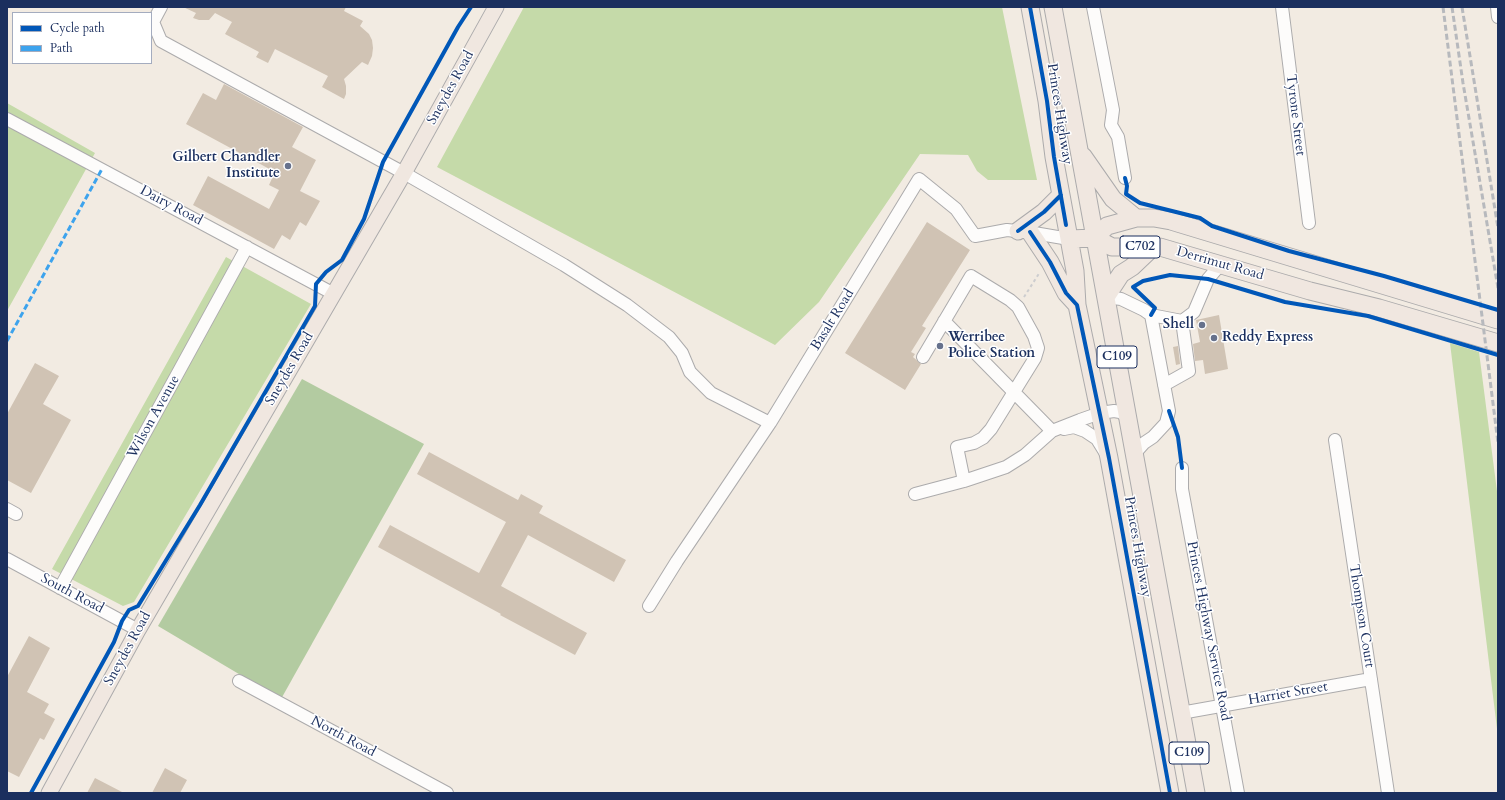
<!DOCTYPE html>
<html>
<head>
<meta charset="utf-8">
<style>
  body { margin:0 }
  #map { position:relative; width:1505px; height:800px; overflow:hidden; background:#f2ebe2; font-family:Cardo,serif }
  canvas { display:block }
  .frame { position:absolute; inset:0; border:8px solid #1b2f5e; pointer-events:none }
  .legend { position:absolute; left:12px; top:12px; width:140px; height:52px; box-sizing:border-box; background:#fff; border:1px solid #a4acbf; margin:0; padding:5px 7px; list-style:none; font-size:12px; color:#1b2f5e }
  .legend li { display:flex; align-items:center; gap:8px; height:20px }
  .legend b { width:20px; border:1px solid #a4acbf }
</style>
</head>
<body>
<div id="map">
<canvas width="1505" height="800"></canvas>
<div class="frame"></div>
<ul class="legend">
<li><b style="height:5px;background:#0057b8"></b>Cycle path</li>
<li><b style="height:5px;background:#3da3ed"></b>Path</li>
</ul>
</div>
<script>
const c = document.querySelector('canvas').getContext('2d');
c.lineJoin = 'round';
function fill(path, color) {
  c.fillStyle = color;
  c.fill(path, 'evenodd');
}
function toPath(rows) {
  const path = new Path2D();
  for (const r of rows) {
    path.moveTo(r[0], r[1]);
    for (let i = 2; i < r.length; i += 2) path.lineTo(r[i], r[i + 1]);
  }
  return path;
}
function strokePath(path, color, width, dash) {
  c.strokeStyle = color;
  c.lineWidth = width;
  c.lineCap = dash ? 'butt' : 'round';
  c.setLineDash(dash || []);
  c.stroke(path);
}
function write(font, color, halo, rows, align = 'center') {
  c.font = font + ' Cardo,serif';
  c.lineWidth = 3;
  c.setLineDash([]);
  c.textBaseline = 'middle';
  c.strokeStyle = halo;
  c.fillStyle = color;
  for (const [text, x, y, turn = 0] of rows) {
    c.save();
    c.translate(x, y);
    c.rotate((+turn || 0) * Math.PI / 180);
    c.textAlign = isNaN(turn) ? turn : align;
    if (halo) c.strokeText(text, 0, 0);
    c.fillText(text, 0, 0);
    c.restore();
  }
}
fill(toPath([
  [524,7,1002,7,1037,180,988,180,977,171,968,155,920,154,819,302,775,345,437,167],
  [7,103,95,153,7,311],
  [226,257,311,304,134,602,123,606,52,569],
  [1450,343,1479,352,1498,499,1498,737]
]), '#c5daa9');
fill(toPath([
  [302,379,424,444,281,699,158,626]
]), '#b3cba1');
fill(toPath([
  [183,7,346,7,344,11,363,21,360,26,369,34,372,40,373,48,372,56,368,65,362,62,344,79,346,86,346,94,344,99,322,87,328,76,275,49,268,63,256,57,259,52,225,34,232,22,215,13,209,20,199,20,193,18,196,13],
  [224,84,303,127,292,147,316,160,300,191,320,201,306,226,300,222,290,240,282,235,274,249,193,205,208,176,269,209,279,190,269,185,275,172,186,124,203,93,216,100],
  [927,222,970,250,922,326,926,328,911,352,915,354,913,357,921,364,905,390,845,353],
  [1219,315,1228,369,1205,374,1203,360,1195,361,1193,344,1200,342,1196,320],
  [1178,346,1180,364,1176,365,1173,347],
  [35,363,59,376,43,404,71,420,31,493,7,480,7,414],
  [429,452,518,500,521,494,543,506,539,513,626,560,614,582,528,535,501,586,587,633,575,655,500,615,501,614,378,547,390,525,479,573,506,522,417,474],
  [29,636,50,648,27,692,49,704,44,713,55,719,44,740,40,738,19,777,7,771,7,677],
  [165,768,187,780,180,793,152,793],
  [95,778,124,793,87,793]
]), '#d0c3b4');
const minor = toPath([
  [161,7,153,22,161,41,404,173,564,265,627,305,669,337,682,353,690,372,711,393,770,423],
  [1093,7,1113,110,1111,125,1118,137,1125,178],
  [1282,7,1309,223],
  [1497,7,1498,17],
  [7,119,334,294],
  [1106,297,1121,299,1144,310,1151,315,1169,411,1166,423,1153,437,1144,443,1135,453],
  [1151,315,1182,321],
  [944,321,1052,431],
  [923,357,971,276,1010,300,1018,307,1034,336,1038,348,1035,358,991,429,983,438,974,443,957,447,964,481],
  [1164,385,1189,371,1182,321,1194,312,1208,279,1220,265],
  [1064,429,1074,427,1085,431,1097,439,1105,452],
  [1335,440,1388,793],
  [1182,468,1182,489,1238,793],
  [915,494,964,481,1006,467,1025,455,1052,431,1080,420,1100,413,1114,411,1120,412,1128,417],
  [7,509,16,514],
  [7,559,138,630],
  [60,588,247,247],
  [649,606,677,561,770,423,919,179,956,209,975,236,1007,230,1034,233,1069,239],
  [239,681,447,793],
  [1181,713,1371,679]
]);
const major = toPath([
  [49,793,138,630,404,173,496,7]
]);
const highway = toPath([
  [1030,7,1047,101,1054,157,1075,271,1077,305,1109,458,1170,793],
  [1053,7,1196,793],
  [1083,156,1113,199,1136,218],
  [1018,231,1044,212,1061,195],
  [1030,232,1050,262,1066,293,1077,305],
  [1095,238,1107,226,1136,218,1154,218,1171,221,1498,320],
  [1069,239,1095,238,1112,247,1160,247,1310,291,1379,308,1498,343],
  [1106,297,1121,274,1132,267,1153,247]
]);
strokePath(minor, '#acabac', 14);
strokePath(major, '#acabac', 17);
strokePath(highway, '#acabac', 19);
strokePath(toPath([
  [1024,297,1040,272]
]), '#cdcdcf', 2, [3, 3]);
strokePath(minor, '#fdfcfb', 12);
strokePath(major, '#f0e7e0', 15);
strokePath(highway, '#f0e7e0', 17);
strokePath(toPath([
  [1443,7,1498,443],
  [1452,7,1463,83,1498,288],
  [1462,7,1498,228]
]), '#b7b9bd', 3, [6, 3]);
strokePath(toPath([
  [7,341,102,169]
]), '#3da3ed', 3, [6, 3]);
strokePath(toPath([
  [1030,7,1047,101,1054,157,1066,225],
  [1125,178,1127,186,1126,194,1140,203,1200,218,1212,226,1289,251,1384,276,1498,310],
  [1018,231,1044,212,1061,195],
  [1030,232,1050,262,1066,293,1077,305,1109,458,1170,793],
  [1151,315,1155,308,1133,287,1143,281,1170,275,1208,279,1285,302,1368,316,1498,355],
  [1169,411,1178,437,1182,468],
  [31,793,114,642,122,621,129,610,138,606,200,505,315,306,316,284,326,272,342,260,364,219,383,162,458,27,471,7]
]), '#0057b8', 4);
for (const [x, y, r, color] of [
  [288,166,4,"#66718c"],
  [1202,325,4,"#66718c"],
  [1214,338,4,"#66718c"],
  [940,346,4,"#66718c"]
]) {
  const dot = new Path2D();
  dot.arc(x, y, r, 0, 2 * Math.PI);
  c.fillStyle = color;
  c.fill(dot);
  strokePath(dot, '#fff', 1.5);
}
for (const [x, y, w] of [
  [1140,247,40],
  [1117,357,40],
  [1189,753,40]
]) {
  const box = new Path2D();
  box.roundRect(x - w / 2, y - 11, w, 22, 3);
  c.fillStyle = '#fff';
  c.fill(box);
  strokePath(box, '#1b2f5e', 1);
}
write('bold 13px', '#1b2f5e', null, [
  ["C702",1140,247],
  ["C109",1117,357],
  ["C109",1189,753]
]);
write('14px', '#1b2f5e', '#fff', [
  ["Sneydes Road",451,88,-61],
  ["Princes Highway",1059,114,81],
  ["Tyrone Street",1295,115,83],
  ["Dairy Road",171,206,28],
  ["Derrimut Road",1220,264,16],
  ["Basalt Road",833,320,-58],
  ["Sneydes Road",290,369,-60],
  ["Wilson Avenue",154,417,-61],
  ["Princes Highway",1137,547,80],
  ["South Road",72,594,28],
  ["Thompson Court",1361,616,81],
  ["Princes Highway Service Road",1208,631,79],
  ["Sneydes Road",128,649,-61],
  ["Harriet Street",1288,694,-10],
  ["North Road",343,737,28]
]);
write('bold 14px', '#1b2f5e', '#fff', [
  ["Gilbert Chandler",280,158],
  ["Institute",280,174],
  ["Shell",1194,325],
  ["Werribee",948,338,"left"],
  ["Police Station",948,354,"left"],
  ["Reddy Express",1222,338,"left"]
], 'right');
</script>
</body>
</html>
